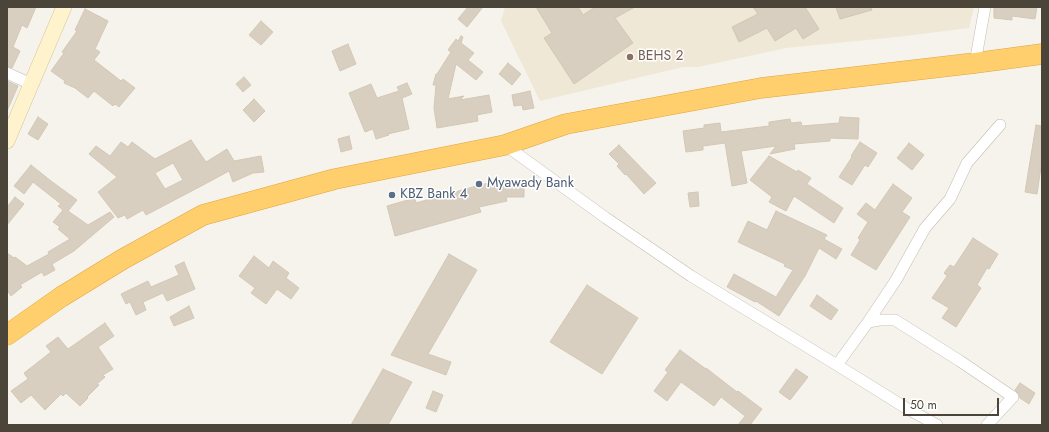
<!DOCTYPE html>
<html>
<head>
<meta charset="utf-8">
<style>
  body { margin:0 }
  #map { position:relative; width:1049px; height:432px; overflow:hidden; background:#f6f3ec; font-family:Jost,sans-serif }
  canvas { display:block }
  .frame { position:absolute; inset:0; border:8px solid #4b4439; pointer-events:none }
  .scale { position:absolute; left:903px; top:398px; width:96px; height:18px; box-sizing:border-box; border:2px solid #4b4439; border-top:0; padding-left:5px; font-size:12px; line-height:14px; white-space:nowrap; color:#4b4439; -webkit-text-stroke:3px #fff; paint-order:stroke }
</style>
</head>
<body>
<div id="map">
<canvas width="1049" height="432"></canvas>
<div class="frame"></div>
<div class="scale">50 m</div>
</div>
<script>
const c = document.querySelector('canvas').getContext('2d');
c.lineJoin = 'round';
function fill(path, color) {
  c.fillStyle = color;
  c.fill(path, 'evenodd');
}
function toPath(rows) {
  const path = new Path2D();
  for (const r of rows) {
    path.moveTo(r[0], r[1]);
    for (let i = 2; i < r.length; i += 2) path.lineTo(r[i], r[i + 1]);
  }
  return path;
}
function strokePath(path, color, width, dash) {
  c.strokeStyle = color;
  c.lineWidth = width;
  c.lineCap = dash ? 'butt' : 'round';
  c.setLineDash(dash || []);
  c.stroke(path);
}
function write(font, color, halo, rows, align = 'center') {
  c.font = font + ' Jost,sans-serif';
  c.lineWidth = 3;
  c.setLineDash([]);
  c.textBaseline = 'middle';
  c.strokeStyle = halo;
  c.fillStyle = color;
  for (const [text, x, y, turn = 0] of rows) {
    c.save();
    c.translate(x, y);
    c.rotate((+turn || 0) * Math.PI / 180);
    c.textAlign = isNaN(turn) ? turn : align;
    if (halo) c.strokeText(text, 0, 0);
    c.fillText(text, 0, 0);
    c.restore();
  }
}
fill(toPath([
  [505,7,974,7,969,28,897,37,786,48,698,67,683,67,540,101,501,21]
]), '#efe8d6');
const building = toPath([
  [7,7,36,7,27,28,22,25,13,47,20,51,12,68,7,66,7,7],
  [468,7,483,7,467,27,458,19,468,7],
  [536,7,578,7,583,15,595,7,635,7,615,18,633,43,574,84,561,64,544,38,552,33,536,7],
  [753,7,805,7,819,29,803,39,796,28,775,41,767,28,739,42,732,27,758,14,753,7],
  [836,7,871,7,872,10,840,19,836,7],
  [994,7,1037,7,1035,19,1012,16,1012,20,994,18,994,7],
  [85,9,108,21,95,49,100,52,94,60,121,81,123,79,135,88,119,107,115,104,113,106,94,91,88,98,75,88,64,83,65,81,51,71,64,53,62,52,77,31,75,30,85,9],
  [261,21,273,32,261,45,249,35,261,21],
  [461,36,463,37,461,43,474,53,468,60,483,72,476,80,456,64,448,99,464,96,460,100,489,95,492,112,477,115,478,121,437,128,434,108,436,85,433,85,436,74,437,74,451,52,448,50,456,39,458,41,461,36],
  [348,44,356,64,340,71,332,51,348,44],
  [508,63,521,74,512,85,499,74,508,63],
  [244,77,251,85,243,92,236,84,244,77],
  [7,81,18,86,7,111,7,81],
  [407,83,412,94,402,98,409,129,388,134,389,135,376,139,373,129,365,132,349,93,371,84,377,98,399,91,397,87,407,83],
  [530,91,534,108,523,110,522,105,514,106,512,95,530,91],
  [254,99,265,111,254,122,243,110,254,99],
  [38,117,48,124,38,140,28,134,38,117],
  [840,117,859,118,858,139,830,138,830,141,794,144,795,149,770,154,776,146,741,151,747,183,732,186,725,143,703,146,703,150,686,152,683,131,704,128,704,125,720,123,721,132,769,126,769,122,790,119,791,123,801,122,802,126,839,123,840,117],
  [1036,125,1042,126,1042,168,1041,167,1037,194,1025,192,1036,125],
  [349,136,352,149,341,152,338,139,349,136],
  [191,140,206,162,227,149,234,161,261,156,264,172,253,173,233,182,229,171,205,184,146,215,143,210,127,219,125,215,118,218,98,192,117,177,89,154,96,146,110,156,121,142,128,147,132,142,155,159,191,140],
  [173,163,183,180,165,189,155,173,173,163],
  [860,142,877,153,868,167,865,165,852,185,839,177,852,157,851,156,860,142],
  [909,143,924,155,912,170,897,158,909,143],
  [619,145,656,183,644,194,626,174,625,175,617,166,619,164,609,154,619,145],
  [769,156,797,172,798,170,811,178,807,184,843,208,834,223,794,196,786,211,769,202,772,197,750,180,769,156],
  [31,165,51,181,77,200,68,211,88,225,110,212,114,217,74,251,52,264,55,270,44,276,42,272,20,285,22,287,11,296,7,290,7,253,14,258,15,257,27,266,49,254,48,252,70,239,58,229,60,227,53,222,63,210,58,206,61,204,33,182,24,194,14,186,31,165],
  [502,180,503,183,524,183,524,197,506,197,507,201,479,207,481,212,395,236,387,206,415,198,416,203,480,185,502,180],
  [893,184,912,198,902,212,910,217,876,270,851,255,860,240,858,238,868,222,857,214,866,203,875,210,893,184],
  [698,192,699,206,690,207,688,193,698,192],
  [15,197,24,204,7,225,7,207,15,197],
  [776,211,827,235,824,239,842,249,836,259,819,248,805,276,779,316,756,301,755,302,727,287,734,274,776,297,793,270,784,266,785,264,738,242,748,221,767,230,776,211],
  [973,238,998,254,989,269,987,268,977,285,981,288,956,327,942,318,949,308,932,298,947,276,944,273,950,265,954,267,973,238],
  [449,254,477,270,428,354,451,362,446,375,391,355,449,254],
  [254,256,269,268,273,261,289,273,286,278,299,288,291,299,277,289,266,304,251,293,255,288,239,276,254,256],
  [184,262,195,289,167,301,163,293,143,302,146,310,136,315,130,302,126,304,121,294,148,281,151,287,179,275,175,266,184,262],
  [587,285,638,318,602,374,550,342,587,285],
  [817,295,838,310,831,320,810,306,817,295],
  [189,306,194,318,174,326,170,317,189,306],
  [105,323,114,336,98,347,113,369,103,375,105,377,97,384,99,385,87,397,88,398,80,406,66,393,63,396,61,394,45,410,31,395,21,403,11,391,28,379,24,373,51,352,46,346,58,337,68,349,105,323],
  [680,350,706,369,706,368,737,392,738,391,762,409,750,425,738,425,745,416,721,397,714,406,681,382,667,401,654,391,668,372,665,370,680,350],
  [383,369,412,382,388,425,351,425,383,369],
  [796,369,808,377,790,400,779,392,796,369],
  [1020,383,1035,393,1029,404,1020,398,1019,394,1015,390,1020,383],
  [433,391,443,395,436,412,426,408,433,391]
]);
fill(building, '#d8cfc1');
strokePath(building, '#d3c7b4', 1);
const street = toPath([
  [975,63,985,7],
  [7,73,31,84],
  [505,145,606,218,691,276,837,365,906,408,937,425],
  [868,322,896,280,925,228,950,199,967,163,1000,125],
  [837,365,868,322,880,320,895,320,960,361,1013,397,987,425]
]);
const secondary = toPath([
  [7,141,64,7]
]);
const highway = toPath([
  [7,335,61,297,123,259,203,215,335,179,505,145,566,124,761,88,975,63,1042,54]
]);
strokePath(street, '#c2bbae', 12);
strokePath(secondary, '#d6c79b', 16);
strokePath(highway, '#e0a43c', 21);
strokePath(street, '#fff', 11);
strokePath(secondary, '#fff3cd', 15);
strokePath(highway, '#ffcf6e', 20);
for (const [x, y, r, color] of [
  [630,57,4,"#8d6e63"],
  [479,184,4,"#5c6f8a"],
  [392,195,4,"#5c6f8a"]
]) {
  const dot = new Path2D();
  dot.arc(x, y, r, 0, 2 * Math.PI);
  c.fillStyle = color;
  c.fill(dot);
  strokePath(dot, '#fff', 1.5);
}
write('14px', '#785e54', '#fff', [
  ["BEHS 2",638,57]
], 'left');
write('14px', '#4e5e75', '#fff', [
  ["Myawady Bank",487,184],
  ["KBZ Bank 4",400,195]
], 'left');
</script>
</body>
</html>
